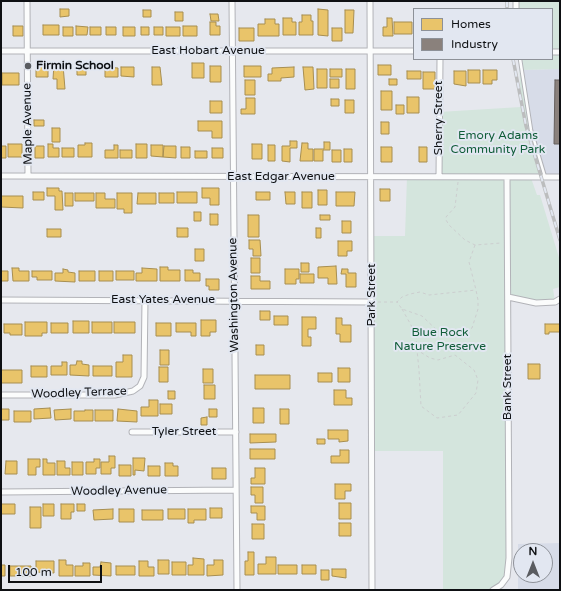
<!DOCTYPE html>
<html>
<head>
<meta charset="utf-8">
<style>
  body { margin:0 }
  #map { position:relative; width:561px; height:591px; overflow:hidden; background:#e6e8ee; font-family:"Varela Round",sans-serif }
  canvas { display:block }
  .frame { position:absolute; inset:0; border:2px solid #0e1013; pointer-events:none }
  .legend { position:absolute; left:413px; top:8px; width:140px; height:52px; box-sizing:border-box; background:#e2e7f1; border:1px solid #8d9198; margin:0; padding:5px 7px; list-style:none; font-size:12px; color:#0e1013 }
  .legend li { display:flex; align-items:center; gap:8px; height:20px }
  .legend b { width:20px; border:1px solid #8d9198 }
  .north { position:absolute; left:513px; top:543px; width:40px; height:40px; box-sizing:border-box; background:#e2e7f1; border:1px solid #8d9198; border-radius:50%; rotate:0deg; font-size:11px; font-weight:700; line-height:16px; text-align:center; color:#0e1013 }
  .north::after { content:''; display:block; margin:auto; width:14px; height:18px; background:#5a5c60; clip-path:polygon(50% 0,100% 100%,50% 72%,0 100%) }
  .scale { position:absolute; left:8px; top:565px; width:94px; height:18px; box-sizing:border-box; border:2px solid #0e1013; border-top:0; padding-left:5px; font-size:12px; line-height:14px; white-space:nowrap; color:#0e1013; -webkit-text-stroke:3px #e2e7f1; paint-order:stroke }
</style>
</head>
<body>
<div id="map">
<canvas width="561" height="591"></canvas>
<div class="frame"></div>
<ul class="legend">
<li><b style="height:11px;background:#e9c46a"></b>Homes</li>
<li><b style="height:11px;background:#8a817c"></b>Industry</li>
</ul>
<div class="north">N</div>
<div class="scale">100 m</div>
</div>
<script>
const g = document.querySelector('canvas').getContext('2d');
g.lineJoin = 'round';
function paint(path, color) {
  g.fillStyle = color;
  g.fill(path, 'evenodd');
}
function toPath(rows) {
  const path = new Path2D();
  for (const r of rows) {
    path.moveTo(r[0], r[1]);
    for (let i = 2; i < r.length; i += 2) path.lineTo(r[i], r[i + 1]);
  }
  return path;
}
function strokePath(path, color, width, dash) {
  g.strokeStyle = color;
  g.lineWidth = width;
  g.lineCap = dash ? 'butt' : 'round';
  g.setLineDash(dash || []);
  g.stroke(path);
}
function drawText(font, color, halo, rows, align = 'center') {
  g.font = font + ' "Varela Round",sans-serif';
  g.lineWidth = 4;
  g.setLineDash([]);
  g.textBaseline = 'middle';
  g.strokeStyle = halo;
  g.fillStyle = color;
  for (const [text, x, y, turn = 0] of rows) {
    g.save();
    g.translate(x, y);
    g.rotate((+turn || 0) * Math.PI / 180);
    g.textAlign = isNaN(turn) ? turn : align;
    if (halo) g.strokeText(text, 0, 0);
    g.fillText(text, 0, 0);
    g.restore();
  }
}
paint(toPath([
  [560,69,560,177,541,177,521,70],
  [560,543,560,590,518,590,518,544],
  [521,551,545,551,545,575,521,575]
]), '#d7dce8');
paint(toPath([
  [517,1,560,1,560,69,521,70,531,130,545,177,531,178,537,195,540,195,560,261,560,287,553,289,555,302,546,303,508,297,507,577,493,590,443,590,443,451,372,451,372,236,405,236,407,177,439,177,439,112,521,107,519,59,552,59,552,9,517,9]
]), '#d4e5dd');
const homes = toPath([
  [60,9,69,9,69,16,60,17,60,9],
  [318,9,328,10,328,36,318,35,318,9],
  [143,10,151,10,151,17,143,17,143,10],
  [345,10,354,10,353,33,345,33,345,10],
  [175,12,183,12,183,21,175,21,175,12],
  [210,14,218,14,219,21,211,21,210,14],
  [302,15,311,15,311,21,313,21,313,35,299,35,299,22,302,22,302,15],
  [283,18,292,18,292,22,296,22,296,35,283,35,283,18],
  [387,18,392,18,393,36,383,36,383,27,387,27,387,18],
  [265,19,275,19,275,24,279,24,279,36,258,36,258,24,265,24,265,19],
  [210,22,216,22,216,26,220,26,220,35,210,35,210,22],
  [394,22,412,22,412,34,394,34,394,22],
  [43,25,59,25,59,35,43,35,43,25],
  [13,26,23,26,23,36,13,36,13,26],
  [76,26,88,27,87,35,76,35,76,26],
  [183,26,197,26,197,36,183,36,183,26],
  [63,27,73,27,73,36,63,36,63,27],
  [90,27,101,27,101,35,90,35,90,27],
  [106,27,116,27,116,35,106,35,106,27],
  [123,27,135,27,135,36,123,36,123,27],
  [141,27,149,27,149,35,141,35,141,27],
  [154,27,163,27,163,35,154,35,154,27],
  [166,27,180,27,180,36,166,36,166,27],
  [239,28,254,28,254,41,239,41,239,28],
  [332,28,342,28,342,41,332,41,332,28],
  [192,63,204,63,204,78,192,78,192,63],
  [54,64,63,65,65,89,57,89,57,79,53,79,54,64],
  [77,64,86,64,86,75,77,75,77,64],
  [378,65,391,65,391,75,378,75,378,65],
  [36,66,48,66,48,77,36,77,36,66],
  [210,66,221,66,221,82,210,82,210,66],
  [244,66,261,66,261,77,244,77,244,66],
  [105,67,118,68,118,77,105,77,105,67],
  [121,67,134,67,134,77,121,76,121,67],
  [152,67,160,67,162,85,152,85,152,67],
  [294,67,294,77,281,78,281,81,268,81,268,74,272,74,272,68,294,67],
  [303,67,313,67,314,89,305,90,303,67],
  [317,69,327,69,327,88,317,88,317,69],
  [330,69,342,69,342,77,330,77,330,69],
  [346,69,355,69,355,89,346,89,346,69],
  [468,70,480,70,480,83,468,83,468,70],
  [483,70,497,70,497,80,492,80,492,84,483,84,483,70],
  [407,71,421,71,421,79,407,79,407,71],
  [454,71,466,71,466,86,454,84,454,71],
  [423,72,435,72,435,89,423,89,423,72],
  [2,73,19,73,19,85,2,85,2,73],
  [330,79,339,79,339,88,330,88,330,79],
  [389,79,397,79,397,85,389,85,389,79],
  [245,80,255,80,255,95,245,95,245,80],
  [381,91,392,91,392,110,381,110,381,91],
  [407,97,419,97,419,113,407,113,407,97],
  [246,98,255,98,255,114,241,114,241,109,246,109,246,98],
  [331,99,339,99,339,106,331,106,331,99],
  [345,100,354,100,354,113,345,113,345,100],
  [210,101,222,101,222,113,210,113,210,101],
  [396,105,404,105,404,114,396,114,396,105],
  [34,120,44,120,44,126,34,126,34,120],
  [198,121,222,121,222,138,212,138,212,131,198,131,198,121],
  [381,122,389,122,389,134,381,134,381,122],
  [52,128,60,128,60,142,52,142,52,128],
  [290,141,297,141,297,148,290,148,290,162,282,161,282,146,290,146,290,141],
  [324,142,330,142,330,150,323,150,323,161,314,161,314,149,324,149,324,142],
  [85,143,92,143,92,157,78,157,78,145,85,145,85,143],
  [302,143,308,143,308,149,313,149,313,161,300,161,302,143],
  [8,144,22,144,22,157,8,157,8,144],
  [48,144,53,144,53,148,59,148,59,157,48,157,48,144],
  [136,144,147,144,147,158,136,158,136,144],
  [252,144,262,144,262,159,252,159,252,144],
  [114,145,118,145,118,158,105,158,105,150,114,150,114,145],
  [151,145,163,145,163,157,151,156,151,145],
  [268,145,275,145,275,161,268,161,268,145],
  [1,146,6,146,6,158,1,158,1,146],
  [35,146,44,146,44,158,35,158,35,146],
  [164,146,176,146,176,158,163,157,164,146],
  [181,147,190,147,190,158,181,158,181,147],
  [381,147,392,147,392,162,381,162,381,147],
  [419,147,427,147,427,162,419,162,419,147],
  [62,148,74,148,74,157,62,157,62,148],
  [212,148,223,148,223,158,212,158,212,148],
  [344,149,352,149,352,162,344,162,344,149],
  [120,150,132,150,132,158,120,158,120,150],
  [332,150,341,150,341,162,332,162,332,150],
  [195,151,207,151,207,158,195,158,195,151],
  [47,188,59,188,59,191,62,191,63,210,55,210,55,196,47,196,47,188],
  [202,188,219,188,219,205,210,205,210,198,202,198,202,188],
  [380,189,390,189,390,201,380,201,380,189],
  [318,190,327,190,327,205,318,205,318,190],
  [33,192,44,192,44,200,33,200,33,192],
  [177,192,197,192,197,203,177,203,177,192],
  [256,192,270,192,270,200,256,200,256,192],
  [285,192,295,192,295,204,286,204,285,192],
  [302,192,312,192,312,208,302,208,302,192],
  [336,192,355,192,354,206,336,206,336,192],
  [65,193,73,193,73,206,65,206,65,193],
  [75,193,94,193,94,201,75,201,75,193],
  [96,193,105,193,105,199,115,199,115,208,96,208,96,193],
  [117,193,132,193,132,213,124,213,124,209,117,209,117,193],
  [138,193,156,193,156,204,137,204,138,193],
  [159,193,174,193,174,203,159,203,159,193],
  [1,196,23,196,23,208,1,207,1,196],
  [194,212,201,212,201,221,194,221,194,212],
  [210,214,218,214,218,225,210,225,210,214],
  [248,215,259,215,259,237,248,237,248,215],
  [320,215,330,215,330,220,320,220,320,215],
  [342,221,351,221,351,233,342,233,342,221],
  [177,228,188,228,188,237,177,237,177,228],
  [316,228,321,228,321,238,316,238,316,228],
  [47,229,61,229,61,237,47,237,47,229],
  [249,240,260,240,261,256,253,256,253,249,249,249,249,240],
  [338,241,352,241,352,251,347,251,347,256,338,256,338,241],
  [195,249,204,249,204,261,195,261,195,249],
  [251,258,260,258,260,273,251,273,251,258],
  [301,263,309,263,309,272,301,272,301,263],
  [336,266,337,284,328,284,328,278,318,278,318,267,336,266],
  [160,267,168,267,168,270,180,270,180,281,160,281,160,267],
  [12,268,19,268,19,271,29,271,29,281,13,281,12,268],
  [142,268,157,269,157,281,136,281,136,273,142,273,142,268],
  [63,269,68,270,68,272,75,273,75,282,55,281,55,273,63,273,63,269],
  [285,269,299,269,299,279,296,279,296,284,285,284,285,269],
  [342,269,348,269,348,273,356,273,356,287,346,287,346,274,341,274,342,269],
  [185,270,193,270,193,273,200,273,200,281,185,281,185,270],
  [1,271,8,271,8,281,1,281,1,271],
  [32,271,52,271,52,280,37,280,37,277,32,277,32,271],
  [79,271,95,271,95,281,79,281,79,271],
  [99,271,113,271,113,281,99,281,99,271],
  [116,271,134,271,134,280,116,280,116,271],
  [300,274,314,274,314,283,300,283,300,274],
  [251,276,260,276,260,281,270,281,270,289,251,289,251,276],
  [206,279,219,279,219,290,209,290,209,286,206,286,206,279],
  [260,311,270,311,270,320,260,320,260,311],
  [274,316,288,316,288,325,274,325,274,316],
  [302,317,316,317,316,329,308,329,308,337,311,337,311,346,302,346,302,317],
  [336,318,342,318,342,325,351,325,351,342,340,342,340,334,336,334,336,318],
  [201,320,216,320,216,332,210,332,210,336,201,336,201,320],
  [73,321,89,321,89,333,73,333,73,321],
  [25,322,47,322,47,333,42,333,42,336,25,336,25,322],
  [92,322,112,322,112,333,92,333,92,322],
  [114,322,135,322,135,333,114,333,114,322],
  [51,323,68,323,68,333,51,333,51,323],
  [156,323,171,323,171,336,156,336,156,323],
  [176,323,196,323,196,336,191,336,191,332,176,332,176,323],
  [4,324,22,324,22,335,10,335,10,333,4,333,4,324],
  [545,324,560,324,560,332,549,332,549,334,545,334,545,324],
  [256,345,264,345,264,355,256,355,256,345],
  [160,350,169,350,169,365,160,365,160,350],
  [123,355,132,355,132,377,116,377,116,362,123,362,123,355],
  [77,361,82,361,82,364,89,365,89,376,70,375,70,365,76,365,77,361],
  [62,362,67,362,67,375,51,375,51,366,62,366,62,362],
  [528,364,540,364,540,379,528,379,528,364],
  [31,366,47,366,47,377,31,377,31,366],
  [93,366,112,366,112,376,93,376,93,366],
  [159,367,168,367,168,382,159,382,159,367],
  [338,368,350,368,350,382,338,382,338,368],
  [203,369,213,369,213,383,203,383,203,369],
  [1,370,22,370,22,383,1,383,1,370],
  [318,373,332,373,332,382,318,382,318,373],
  [255,375,290,375,290,389,255,389,255,375],
  [204,385,215,385,215,399,204,399,204,385],
  [334,390,346,390,346,398,352,398,352,405,334,405,334,390],
  [168,391,175,391,175,399,168,399,168,391],
  [149,400,158,400,158,416,141,416,141,407,149,407,149,400],
  [160,404,172,404,172,414,160,414,160,404],
  [50,408,51,418,34,419,34,409,50,408],
  [253,408,264,408,264,423,253,423,253,408],
  [1,409,9,409,9,420,1,420,1,409],
  [71,409,71,419,55,420,54,410,71,409],
  [118,409,137,411,137,422,117,421,118,409],
  [209,409,217,409,217,417,209,417,209,409],
  [280,409,289,409,289,424,280,424,280,409],
  [85,410,93,410,93,421,74,421,74,411,85,411,85,410],
  [95,410,113,410,113,421,95,421,95,410],
  [14,411,31,411,31,422,14,422,14,411],
  [207,417,207,425,201,425,201,418,207,417],
  [328,430,348,430,348,441,339,442,339,439,328,439,328,430],
  [250,434,276,434,276,442,250,443,250,434],
  [317,439,325,439,325,444,317,444,317,439],
  [250,449,275,449,275,459,250,459,250,449],
  [340,450,349,450,349,463,331,463,331,456,340,456,340,450],
  [109,456,115,456,115,468,111,468,111,474,101,474,101,462,109,462,109,456],
  [133,458,145,458,144,471,135,470,135,475,133,475,133,458],
  [28,459,40,459,40,467,36,467,36,475,28,475,28,459],
  [43,459,47,459,47,463,55,463,55,475,43,475,43,459],
  [94,459,100,459,100,468,96,468,96,474,86,474,86,462,94,462,94,459],
  [6,461,17,461,17,474,5,474,6,461],
  [57,461,65,461,65,468,70,468,70,475,57,475,57,461],
  [72,462,83,462,83,475,72,475,72,462],
  [165,463,173,463,173,466,178,466,178,476,165,476,165,463],
  [119,465,131,465,131,476,119,476,119,465],
  [148,466,160,466,160,476,148,476,148,466],
  [212,468,226,468,226,479,212,479,212,468],
  [255,468,265,468,265,484,251,484,251,478,255,478,255,468],
  [335,484,351,484,351,491,345,491,345,499,335,499,335,484],
  [251,487,263,487,263,503,255,503,255,495,251,495,251,487],
  [339,503,351,503,351,519,339,519,339,503],
  [1,504,15,504,15,514,1,514,1,504],
  [43,504,54,504,54,516,43,516,43,504],
  [61,504,74,504,74,512,71,512,71,519,61,519,61,504],
  [77,504,85,504,85,511,77,511,77,504],
  [251,506,265,506,265,520,257,520,257,513,251,513,251,506],
  [30,507,41,507,41,528,30,528,30,507],
  [210,508,222,508,222,518,210,518,210,508],
  [113,509,113,519,94,520,93,510,113,509],
  [119,509,134,509,134,522,119,522,119,509],
  [168,509,185,509,185,519,168,519,168,509],
  [188,509,206,509,206,520,194,520,194,523,188,523,188,509],
  [142,510,163,510,163,520,142,520,142,510],
  [339,523,351,523,351,536,339,536,339,523],
  [252,524,264,524,264,539,252,539,252,524],
  [248,552,254,552,254,575,245,575,245,561,248,561,248,552],
  [266,557,276,557,276,574,258,574,258,564,266,564,266,557],
  [193,558,204,559,204,575,188,575,188,565,193,565,193,558],
  [59,560,66,560,66,565,73,565,73,576,59,576,59,560],
  [158,560,169,560,169,574,158,574,158,560],
  [214,560,223,560,223,575,207,576,207,565,214,565,214,560],
  [36,561,54,561,54,573,36,572,36,561],
  [139,561,148,561,148,567,154,567,154,576,139,576,139,561],
  [101,562,111,563,111,576,93,575,93,567,100,567,101,562],
  [172,562,186,562,186,575,172,575,172,562],
  [83,563,90,563,90,576,75,576,75,566,83,566,83,563],
  [1,565,5,565,5,576,1,576,1,565],
  [278,565,297,565,297,574,278,574,278,565],
  [302,565,316,565,316,574,302,574,302,565],
  [10,566,31,566,31,576,10,576,10,566],
  [116,566,135,566,135,575,116,575,116,566],
  [332,569,346,569,346,578,332,576,332,569],
  [321,570,329,570,329,580,321,580,321,570]
]);
paint(homes, '#e9c46a');
strokePath(homes, '#a78e50', 1);
const industry = toPath([
  [555,80,560,80,560,144,554,144,555,80]
]);
paint(industry, '#8a817c');
strokePath(industry, '#655f5c', 1);
const lane = toPath([
  [520,59,531,130,545,177]
]);
const street = toPath([
  [27,1,28,176],
  [232,1,237,590],
  [370,1,372,590],
  [516,1,516,9],
  [1,51,414,51],
  [552,52,560,52],
  [1,176,560,177],
  [439,177,440,59],
  [508,297,536,303,555,302,560,299],
  [1,300,372,302],
  [1,395,115,395,133,391,140,386,144,377,145,300],
  [132,432,236,432],
  [1,492,236,490],
  [493,590,501,585,507,577,509,558,507,177]
]);
strokePath(lane, '#b2b3b8', 4.5);
strokePath(street, '#b2b3b8', 7);
strokePath(toPath([
  [458,182,455,207,446,217,446,220,449,225,465,240,475,245,501,243],
  [475,245,469,262,476,290,478,300,478,309,472,328,459,335,442,335,422,316,402,309,397,302,402,297,410,294,420,292,429,295,476,290],
  [378,302,397,302],
  [402,309,416,334,417,350,419,370,421,406,437,418,458,415,476,393,478,380,474,370,455,355,438,360,430,358,417,350]
]), '#cccecf', 1, [3, 3]);
strokePath(lane, '#fbfcfc', 2.5);
strokePath(street, '#fbfcfc', 5);
const rail = toPath([
  [507,1,507,9],
  [513,59,526,126,560,240]
]);
strokePath(rail, '#bcbdbe', 3.5);
strokePath(rail, '#e2e7f1', 2, [6]);
for (const [x, y, r, color] of [
  [28,66,4,"#5a5c60"]
]) {
  const dot = new Path2D();
  dot.arc(x, y, r, 0, 2 * Math.PI);
  g.fillStyle = color;
  g.fill(dot);
  strokePath(dot, '#e2e7f1', 1.5);
}
drawText('12px', '#0e1013', '#e2e7f1', [
  ["East Hobart Avenue",208,51],
  ["Sherry Street",439,118,-90],
  ["Maple Avenue",28,124,-91],
  ["East Edgar Avenue",281,177],
  ["Washington Avenue",234,295,-91],
  ["Park Street",372,295,-90],
  ["East Yates Avenue",163,300],
  ["Bank Street",508,387,-90],
  ["Woodley Terrace",79,393,-2],
  ["Tyler Street",184,432],
  ["Woodley Avenue",119,491,-1]
]);
drawText('bold 12px', '#0e1013', '#e2e7f1', [
  ["Firmin School",36,66]
], 'left');
drawText('12px', '#105d39', '#e2e7f1', [
  ["Emory Adams",498,136],
  ["Community Park",498,150],
  ["Blue Rock",440,333],
  ["Nature Preserve",440,347]
]);
</script>
</body>
</html>
